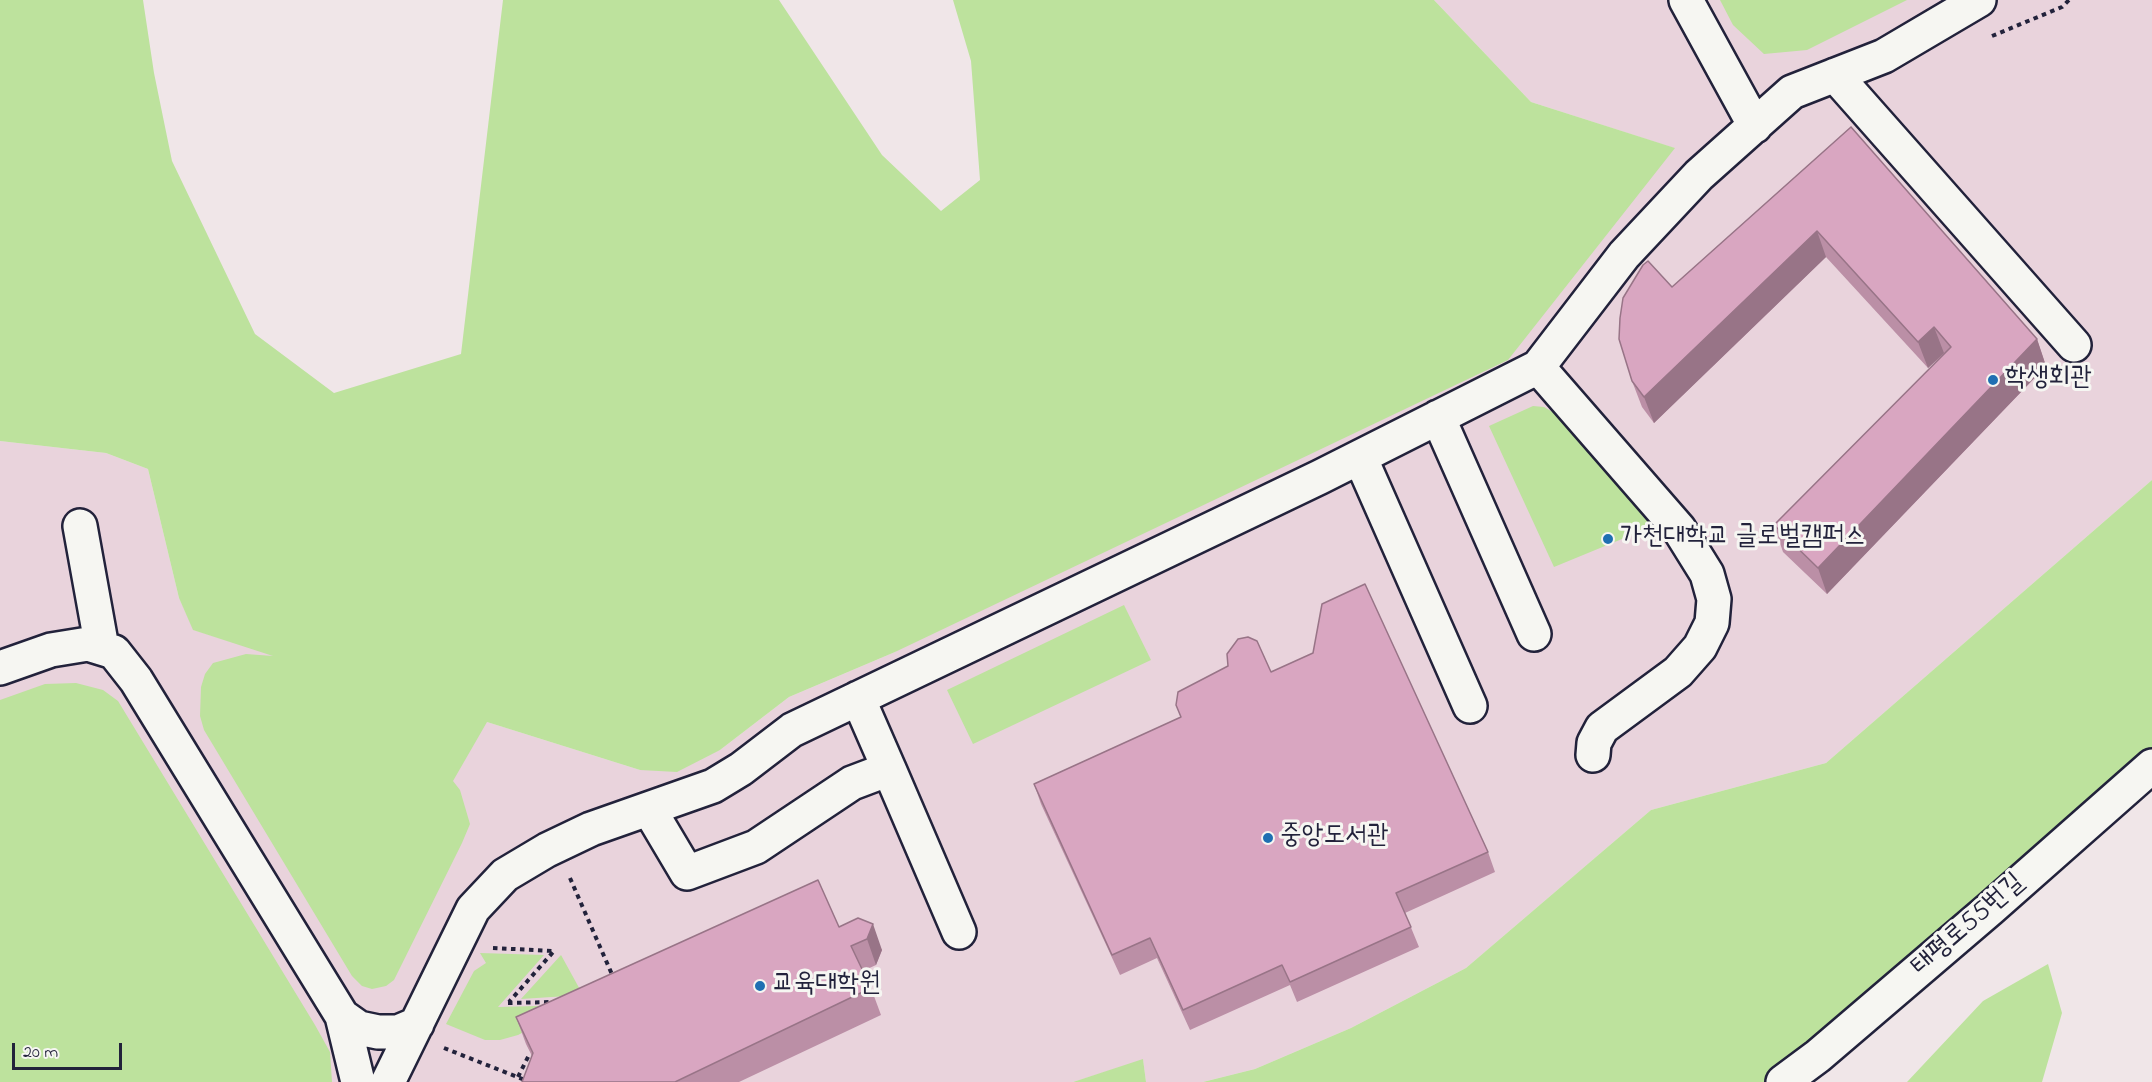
<!DOCTYPE html>
<html>
<head>
<meta charset="utf-8">
<style>
  body { margin:0 }
  #map { position:relative; width:2152px; height:1082px; overflow:hidden; background:#f0e6e8; font-family:"Indie Flower",sans-serif }
  canvas { display:block }
  .scale { position:absolute; left:12px; top:1043px; width:110px; height:27px; box-sizing:border-box; border:3px solid #22223b; border-top:0; padding-left:8px; font-size:18px; line-height:21px; white-space:nowrap; color:#22223b; -webkit-text-stroke:4px #f6f6f2; paint-order:stroke }
</style>
</head>
<body>
<div id="map">
<canvas width="2152" height="1082"></canvas>
<div class="scale">20 m</div>
</div>
<script>
const g = document.querySelector('canvas').getContext('2d');
g.lineJoin = 'round';
function paint(path, color) {
  g.fillStyle = color;
  g.fill(path, 'evenodd');
}
function toPath(rows) {
  const path = new Path2D();
  for (const r of rows) {
    path.moveTo(r[0], r[1]);
    for (let i = 2; i < r.length; i += 2) path.lineTo(r[i], r[i + 1]);
  }
  return path;
}
function strokePath(path, color, width, dash) {
  g.strokeStyle = color;
  g.lineWidth = width;
  g.lineCap = dash ? 'butt' : 'round';
  g.setLineDash(dash || []);
  g.stroke(path);
}
function drawText(font, color, halo, rows, align = 'center') {
  g.font = font + ' "Indie Flower","Poor Story",sans-serif';
  g.lineWidth = 6;
  g.setLineDash([]);
  g.textBaseline = 'middle';
  g.strokeStyle = halo;
  g.fillStyle = color;
  for (const [text, x, y, turn = 0] of rows) {
    g.save();
    g.translate(x, y);
    g.rotate((+turn || 0) * Math.PI / 180);
    g.textAlign = isNaN(turn) ? turn : align;
    if (halo) g.strokeText(text, 0, 0);
    g.fillText(text, 0, 0);
    g.restore();
  }
}
paint(toPath([
  [1434,0,2152,0,2152,480,1826,763,1651,810,1466,968,1351,1028,1255,1069,1203,1082,1146,1082,1143,1060,1073,1082,0,1082,0,441,106,453,148,469,179,598,194,630,640,770,720,750,789,697,895,652,1674,148,1531,102]
]), '#e9d3dc');
paint(toPath([
  [0,0,143,0,154,73,172,161,255,334,334,393,461,354,503,0,779,0,882,155,941,211,980,180,971,61,953,0,1434,0,1531,102,1675,148,1508,360,895,652,789,697,720,750,677,772,640,770,487,722,453,781,460,790,470,824,462,843,394,980,386,986,372,989,362,986,352,976,204,730,200,716,201,687,205,674,213,663,246,654,273,656,193,630,179,598,148,469,106,453,0,441],
  [1720,0,1907,0,1807,50,1764,54,1733,25],
  [1533,406,1544,407,1556,414,1648,521,1639,532,1554,567,1489,426],
  [2152,480,2152,761,1770,1082,1203,1082,1255,1069,1351,1028,1466,968,1651,810,1826,763],
  [1124,605,1151,660,973,744,947,690],
  [76,683,103,690,118,701,315,1025,330,1052,332,1082,0,1082,0,700,45,684],
  [480,953,544,955,498,1007,576,1005,518,1035,500,1040,485,1040,446,1024,474,971,486,963],
  [561,955,583,995,521,999],
  [2048,964,2062,1013,2042,1082,1907,1082,1983,1001],
  [1143,1059,1146,1082,1073,1082]
]), '#bde29d');
const minor = toPath([
  [1686,0,1755,126],
  [1835,75,2074,345],
  [1538,367,1679,529,1707,574,1714,599,1712,623,1700,647,1678,672,1602,728,1594,743,1593,755],
  [1438,417,1534,634],
  [1360,457,1470,706],
  [80,526,102,648],
  [0,668,51,650,88,644,114,652,136,680,342,1016,359,1028,378,1032,398,1032,417,1024],
  [889,769,959,932],
  [649,809,687,873,756,847,852,783,889,769,858,698],
  [342,1016,358,1082],
  [388,1082,473,909,505,875,547,850,591,829,713,786,741,769,792,730,1320,477,1538,367,1624,255,1699,175,1792,92,1884,56,1979,0],
  [1783,1082,1818,1056,1990,909,2152,766]
]);
strokePath(minor, '#22223b', 38);
strokePath(toPath([
  [1992,36,2062,7,2069,0],
  [570,878,614,979],
  [493,948,554,951,509,1002],
  [508,1003,554,1002],
  [444,1048,530,1082],
  [518,1077,530,1053]
]), '#22223b', 4, [4.5, 4.5]);
strokePath(minor, '#f6f6f2', 33);
paint(toPath([
  [1851,127,2037,339,2046,366,1827,594,1783,552,1774,525,1944,354,1928,368,1826,257,1654,423,1642,407,1632,381,1672,287],
  [1271,672,1488,852,1495,872,1405,913,1419,947,1297,1002,1290,985,1190,1030,1157,958,1120,975,1041,804,1034,784,1181,717,1176,705],
  [858,918,882,950,876,965,863,971,871,988,881,1015,739,1082,522,1082,532,1056,526,1044,516,1017,839,927]
]), '#bb8fa6');
paint(toPath([
  [1817,231,1826,257,1654,423,1644,397],
  [1934,327,1944,353,1928,368,1918,342],
  [2037,339,2046,366,1827,594,1818,568],
  [873,924,882,950,876,965,867,939]
]), '#987487');
const building = toPath([
  [1851,127,2037,339,1818,568,1774,525,1951,347,1934,327,1918,342,1817,231,1644,397,1632,381,1619,339,1620,318,1623,298,1643,265,1648,261,1672,287,1851,127],
  [1365,584,1488,852,1396,893,1411,927,1290,982,1282,965,1183,1010,1150,938,1112,955,1034,784,1181,717,1176,705,1178,692,1228,666,1227,654,1238,639,1248,637,1257,641,1271,672,1313,653,1322,604,1365,584],
  [818,880,839,927,858,918,873,924,867,939,851,946,871,988,675,1082,522,1082,533,1053,516,1017,818,880]
]);
paint(building, '#d9a6c1');
strokePath(building, '#987487', 1.5);
for (const [x, y, r, color] of [
  [1993,380,6,"#1f6fb2"],
  [1608,539,6,"#1f6fb2"],
  [1268,838,6,"#1f6fb2"],
  [760,986,6,"#1f6fb2"]
]) {
  const dot = new Path2D();
  dot.arc(x, y, r, 0, 2 * Math.PI);
  g.fillStyle = color;
  g.fill(dot);
  strokePath(dot, '#f6f6f2', 2);
}
drawText('27px', '#22223b', '#f6f6f2', [
  ["학생회관",2005,380],
  ["가천대학교 글로벌캠퍼스",1620,539],
  ["중앙도서관",1280,838],
  ["교육대학원",772,986]
], 'left');
drawText('27px', '#22223b', '#f6f6f2', [
  ["태평로55번길",1969,926,-41]
]);
</script>
</body>
</html>
